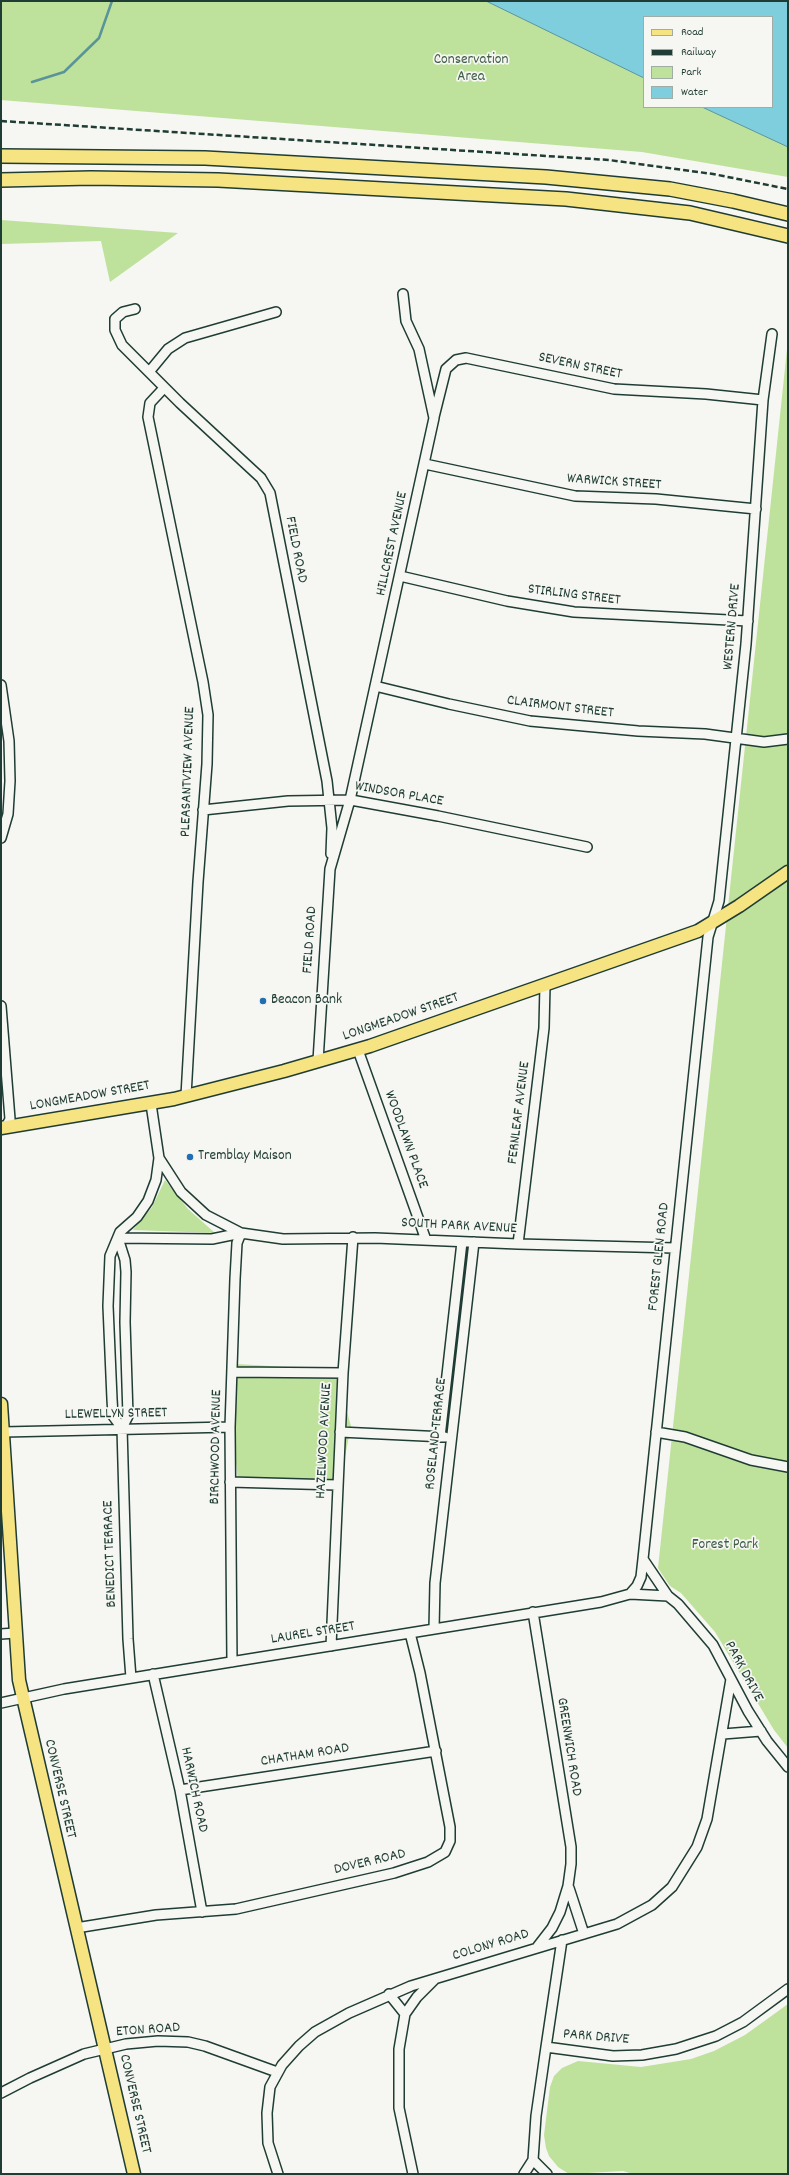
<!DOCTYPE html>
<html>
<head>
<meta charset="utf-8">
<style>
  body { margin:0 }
  #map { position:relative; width:789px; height:2175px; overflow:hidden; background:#f6f6f2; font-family:Dekko,sans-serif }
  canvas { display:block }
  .frame { position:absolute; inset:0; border:2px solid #1f3d34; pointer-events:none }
  .legend { position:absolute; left:643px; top:16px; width:130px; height:92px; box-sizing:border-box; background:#f6f6f2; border:1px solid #a0aca6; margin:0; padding:5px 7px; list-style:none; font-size:12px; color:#1f3d34 }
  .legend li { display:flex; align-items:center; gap:8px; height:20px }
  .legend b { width:20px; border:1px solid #a0aca6 }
</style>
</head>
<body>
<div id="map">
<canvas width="789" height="2175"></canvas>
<div class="frame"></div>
<ul class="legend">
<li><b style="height:5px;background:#f6e381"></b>Road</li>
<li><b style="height:5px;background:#1f3d34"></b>Railway</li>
<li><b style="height:11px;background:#bee19b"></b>Park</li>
<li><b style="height:11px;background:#7fcedd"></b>Water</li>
</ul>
</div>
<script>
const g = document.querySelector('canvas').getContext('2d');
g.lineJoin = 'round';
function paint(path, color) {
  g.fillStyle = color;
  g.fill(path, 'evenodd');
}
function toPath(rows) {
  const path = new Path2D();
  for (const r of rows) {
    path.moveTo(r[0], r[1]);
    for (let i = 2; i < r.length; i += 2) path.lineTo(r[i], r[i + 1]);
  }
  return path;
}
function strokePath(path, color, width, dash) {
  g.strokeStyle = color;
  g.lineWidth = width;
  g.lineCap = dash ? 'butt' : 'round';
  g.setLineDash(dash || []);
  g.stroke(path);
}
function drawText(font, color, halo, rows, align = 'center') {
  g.font = font + ' Dekko,sans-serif';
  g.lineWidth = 3.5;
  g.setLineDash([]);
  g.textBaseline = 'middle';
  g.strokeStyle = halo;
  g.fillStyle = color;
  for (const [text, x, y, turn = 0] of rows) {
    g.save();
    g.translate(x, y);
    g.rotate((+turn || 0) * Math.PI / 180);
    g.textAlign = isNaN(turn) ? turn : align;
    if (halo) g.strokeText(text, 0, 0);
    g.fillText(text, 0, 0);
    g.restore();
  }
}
paint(toPath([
  [1,1,486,1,644,78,644,107,702,107,788,147,788,177,642,152,1,100],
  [1,220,178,233,110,282,101,241,1,244],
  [788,340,788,1748,774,1730,715,1632,681,1593,670,1586,658,1568],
  [165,1180,188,1209,215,1233,133,1230,152,1207],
  [237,1364,335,1370,351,1426,340,1482,238,1481,230,1409],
  [788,2004,788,2174,633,2174,623,2171,569,2174,558,2167,549,2156,546,2148,544,2135,550,2087,554,2076,562,2068,578,2061,641,2067,691,2059,714,2051,745,2035]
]), '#bee19b');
const water = toPath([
  [486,1,788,1,788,147,702,107,772,107,772,17,644,17,644,78,486,1]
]);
paint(water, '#7fcedd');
strokePath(water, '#599499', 1);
strokePath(toPath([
  [32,82,64,72,99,38,112,1]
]), '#599499', 2.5);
const minor = toPath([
  [135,309,123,312,115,319,115,330,122,345,180,403,261,478,270,493,327,781,332,828,331,854],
  [149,372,168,349,185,338,276,312],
  [164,388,150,403,148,417,203,682,208,715,207,764,198,882,186,1096],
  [434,417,446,369,456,360,466,358,614,389,706,394,763,400],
  [425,464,575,496,656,499,756,509],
  [400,576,507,601,574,612,748,621],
  [1,685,9,741,10,781,8,814,1,838],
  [375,686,449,704,530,721,638,731,705,734,764,742,788,739],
  [203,810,288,801,351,800,438,816,587,847],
  [1,1006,10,1119,6,1127],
  [358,1050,426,1240],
  [318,1061,330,869,350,800,434,418,419,349,406,321,403,294],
  [151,1104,159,1158,181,1192,206,1215,241,1233,283,1239,375,1238,518,1244,675,1248],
  [118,1238,125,1260,126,1272,125,1322,128,1416,122,1428,128,1639,131,1678],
  [118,1238,212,1239,241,1233],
  [518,1244,544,1028,545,985],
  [232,1372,343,1373],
  [122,1428,113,1416,112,1399,108,1306,110,1256,120,1232,137,1217,148,1201,156,1180,159,1158],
  [3,1432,230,1427],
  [340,1432,445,1437],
  [656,1432,685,1437,751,1460,788,1467],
  [440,1437,462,1242],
  [230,1482,337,1485],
  [643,1559,668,1596,678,1604,713,1645,748,1711,767,1741,788,1767],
  [630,1594,637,1586,641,1577,643,1559,708,937,719,901,746,644,763,400,772,334],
  [533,1612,571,1847,571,1864,568,1886,560,1912,552,1928,538,1946],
  [434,1629,435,1583,474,1242],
  [1,1634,15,1633],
  [331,1646,343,1373,353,1237],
  [232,1662,230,1427,235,1279,237,1243,241,1233],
  [153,1674,180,1790,202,1912],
  [1,1703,64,1689,601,1602,630,1594,668,1596],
  [723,1734,761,1731],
  [180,1790,436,1751],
  [569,1888,584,1934],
  [76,1928,156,1915,236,1909,394,1873,428,1862,445,1852,450,1841,450,1827,420,1673,410,1633],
  [389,1994,405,2014],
  [546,2047,562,1940],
  [1,2093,30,2078,84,2054,126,2044,158,2041,188,2042,205,2046,277,2072],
  [278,2174,268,2143,267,2113,270,2087,282,2065,299,2046,315,2032,349,2013,411,1986,617,1924,652,1905,672,1887,697,1847,707,1819,731,1679],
  [413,2174,399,2108,399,2049,405,2014,417,1997,435,1979],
  [524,2174,533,2160],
  [547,2174,533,2160,536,2116,546,2047,613,2056,642,2055,676,2049,716,2036,743,2022,788,1989]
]);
const major = toPath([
  [1,1128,174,1099,284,1071,370,1046,698,931,739,906,788,872],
  [1,1404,19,1680,134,2174]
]);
const highway = toPath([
  [1,156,205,158,546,177,670,189,733,201,788,214],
  [1,180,91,178,218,180,566,199,690,213,788,236]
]);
strokePath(minor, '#1f3d34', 12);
strokePath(major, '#1f3d34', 15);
strokePath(highway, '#1f3d34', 16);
strokePath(minor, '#f6f6f2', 9);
strokePath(major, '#f6e381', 12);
strokePath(highway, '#f6e381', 13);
strokePath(toPath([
  [1,121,609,160,713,174,788,189]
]), '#1f3d34', 2.5, [6, 3]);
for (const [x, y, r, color] of [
  [263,1001,4,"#1f6fb2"],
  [190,1157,4,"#1f6fb2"]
]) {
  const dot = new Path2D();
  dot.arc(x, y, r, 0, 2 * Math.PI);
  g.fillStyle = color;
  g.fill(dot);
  strokePath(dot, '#f6f6f2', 1.5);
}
drawText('15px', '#3f5e49', '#f6f6f2', [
  ["Conservation",471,61],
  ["Area",471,78],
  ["Forest Park",725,1546]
]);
drawText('15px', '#1f3d34', '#f6f6f2', [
  ["SEVERN STREET",580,367,12],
  ["WARWICK STREET",614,483,4],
  ["HILLCREST AVENUE",393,544,-78],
  ["FIELD ROAD",295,550,79],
  ["STIRLING STREET",574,596,7],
  ["WESTERN DRIVE",733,627,-85],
  ["CLAIRMONT STREET",560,708,7],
  ["PLEASANTVIEW AVENUE",189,772,-88],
  ["WINDSOR PLACE",399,795,10],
  ["FIELD ROAD",311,940,-86],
  ["LONGMEADOW STREET",401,1018,-19],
  ["LONGMEADOW STREET",90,1097,-10],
  ["FERNLEAF AVENUE",520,1113,-83],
  ["WOODLAWN PLACE",405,1140,70],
  ["SOUTH PARK AVENUE",459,1227,3],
  ["FOREST GLEN ROAD",660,1257,-84],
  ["LLEWELLYN STREET",116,1415,-1],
  ["ROSELAND TERRACE",437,1434,-84],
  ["HAZELWOOD AVENUE",325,1441,-87],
  ["BIRCHWOOD AVENUE",217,1447,-89],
  ["BENEDICT TERRACE",111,1554,-92],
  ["LAUREL STREET",313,1634,-9],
  ["PARK DRIVE",743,1672,62],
  ["GREENWICH ROAD",568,1747,81],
  ["CHATHAM ROAD",305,1756,-9],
  ["CONVERSE STREET",59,1789,77],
  ["HARWICH ROAD",193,1790,78],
  ["DOVER ROAD",370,1863,-13],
  ["COLONY ROAD",491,1946,-17],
  ["ETON ROAD",148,2031,-4],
  ["PARK DRIVE",596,2038,5],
  ["CONVERSE STREET",134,2104,77]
]);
drawText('15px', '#1f3d34', '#f6f6f2', [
  ["Beacon Bank",271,1001],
  ["Tremblay Maison",198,1157]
], 'left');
</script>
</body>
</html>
